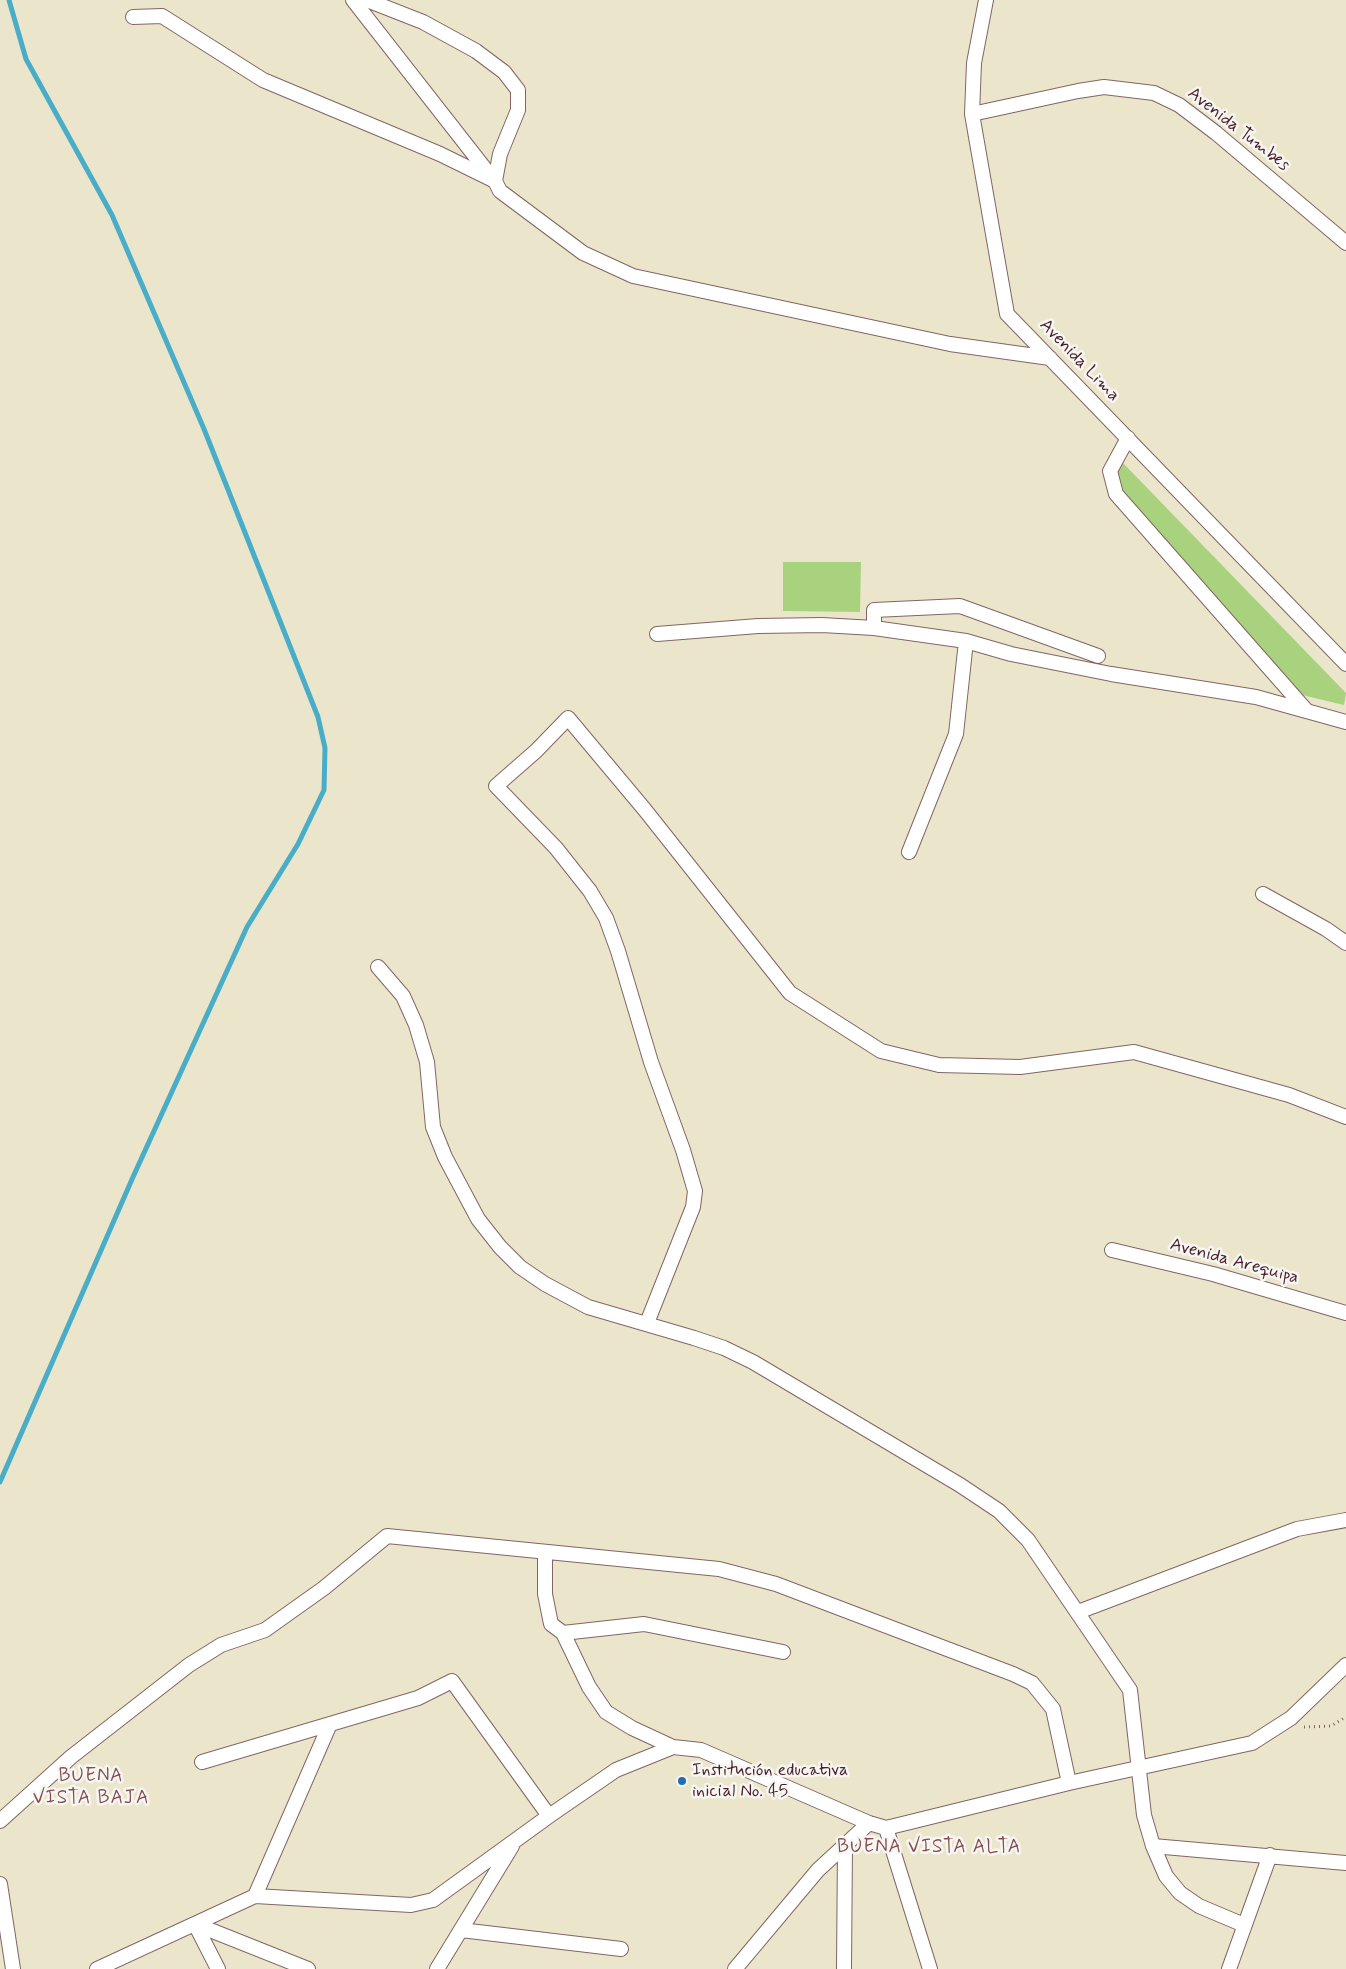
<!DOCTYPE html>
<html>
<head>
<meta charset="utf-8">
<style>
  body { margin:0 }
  canvas { display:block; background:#ebe6cb }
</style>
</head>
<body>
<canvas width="1346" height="1969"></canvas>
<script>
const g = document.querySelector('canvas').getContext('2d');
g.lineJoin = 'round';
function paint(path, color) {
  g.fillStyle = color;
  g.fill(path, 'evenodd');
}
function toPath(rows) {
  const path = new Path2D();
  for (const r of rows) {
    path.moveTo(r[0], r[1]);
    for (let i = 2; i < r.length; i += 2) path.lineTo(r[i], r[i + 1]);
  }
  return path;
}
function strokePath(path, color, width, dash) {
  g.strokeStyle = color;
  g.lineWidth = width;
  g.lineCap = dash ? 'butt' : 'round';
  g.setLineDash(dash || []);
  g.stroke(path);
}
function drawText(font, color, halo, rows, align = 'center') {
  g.font = font + ' Mynerve,sans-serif';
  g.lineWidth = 5;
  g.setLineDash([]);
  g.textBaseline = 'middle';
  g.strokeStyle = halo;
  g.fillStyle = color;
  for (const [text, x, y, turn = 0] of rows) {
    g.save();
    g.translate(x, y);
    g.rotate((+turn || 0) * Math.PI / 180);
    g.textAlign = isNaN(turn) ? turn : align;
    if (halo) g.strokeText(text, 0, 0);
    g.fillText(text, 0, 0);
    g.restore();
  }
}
paint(toPath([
  [1122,462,1346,693,1344,705,1302,695,1121,495,1116,469],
  [783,562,861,562,860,612,783,611]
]), '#a8d27e');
strokePath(toPath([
  [0,1482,133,1177,247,927,298,844,324,790,325,748,318,717,204,429,112,215,26,59,9,0]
]), '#49adc8', 5);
const minor = toPath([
  [353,0,493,179],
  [367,0,423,22,476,51,504,72,518,90,518,110,500,154,495,181,500,191,583,253,633,276,950,344,1050,358],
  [986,0,974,63,972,114,1007,314,1346,664],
  [133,17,162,16,263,80,440,154,495,181],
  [972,114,1078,91,1104,87,1154,93,1179,105,1216,133,1346,243],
  [1128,438,1110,471,1116,494,1306,710],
  [874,628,874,610,960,606,1098,656],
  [657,634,758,626,822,625,874,628,966,641,1011,654,1111,674,1256,697,1346,722],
  [909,852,956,734,966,641],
  [1263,894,1326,929,1346,943],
  [378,967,403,996,416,1025,427,1062,433,1127,445,1157,478,1219,500,1247,520,1267,545,1284,588,1307,694,1338,724,1348,753,1362,960,1485,999,1511,1028,1540,1130,1690,1144,1815,1153,1846,1166,1876,1180,1893,1199,1906,1244,1925],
  [1112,1250,1213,1274,1346,1313],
  [647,1323,693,1207,695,1191,683,1150,651,1062,618,951,606,918,590,891,556,848,496,786,536,751,568,718,645,810,790,993,881,1051,939,1065,1020,1067,1134,1052,1289,1095,1346,1117],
  [545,1552,545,1594,551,1624,563,1633,589,1687,606,1712,632,1728,673,1747],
  [1078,1612,1297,1529,1346,1520],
  [563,1633,644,1624,783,1652],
  [202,1762,418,1698,452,1681,549,1816],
  [0,1821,71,1757,189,1665,221,1645,265,1630,324,1588,387,1536,719,1569,776,1584,1013,1674,1032,1683,1053,1709,1069,1783],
  [886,1828,930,1969],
  [1153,1846,1346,1863],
  [0,1884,13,1969],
  [255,1896,330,1724],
  [195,1924,308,1969],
  [195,1924,218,1969],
  [461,1930,621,1949],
  [97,1969,255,1896,411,1905,433,1900,549,1816,616,1770,673,1747,701,1750,869,1823,886,1828,1069,1783,1252,1743,1291,1718,1346,1665],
  [437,1969,512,1846],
  [735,1969,818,1870,869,1823],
  [844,1969,845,1845],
  [1229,1969,1270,1855]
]);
strokePath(minor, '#826563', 16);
strokePath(toPath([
  [1304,1727,1331,1726,1346,1717]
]), '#826563', 3, [1, 4]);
strokePath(minor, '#fff', 14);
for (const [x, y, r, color] of [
  [682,1781,5,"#1f6fb2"]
]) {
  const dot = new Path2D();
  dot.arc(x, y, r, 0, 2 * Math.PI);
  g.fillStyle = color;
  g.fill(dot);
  strokePath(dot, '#f6f6f2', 2);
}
drawText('18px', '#4a1f2b', '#f6f6f2', [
  ["Avenida Tumbes",1238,130,38],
  ["Avenida Lima",1079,361,46],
  ["Avenida Arequipa",1234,1262,15]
]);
drawText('18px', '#4a1f2b', '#f6f6f2', [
  ["Institución educativa",692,1771],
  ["inicial No. 45",692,1792]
], 'left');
g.letterSpacing = '1px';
drawText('19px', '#874c52', '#f6f6f2', [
  ["BUENA",91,1777],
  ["VISTA BAJA",91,1799],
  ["BUENA VISTA ALTA",929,1848]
]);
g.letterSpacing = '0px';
</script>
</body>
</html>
